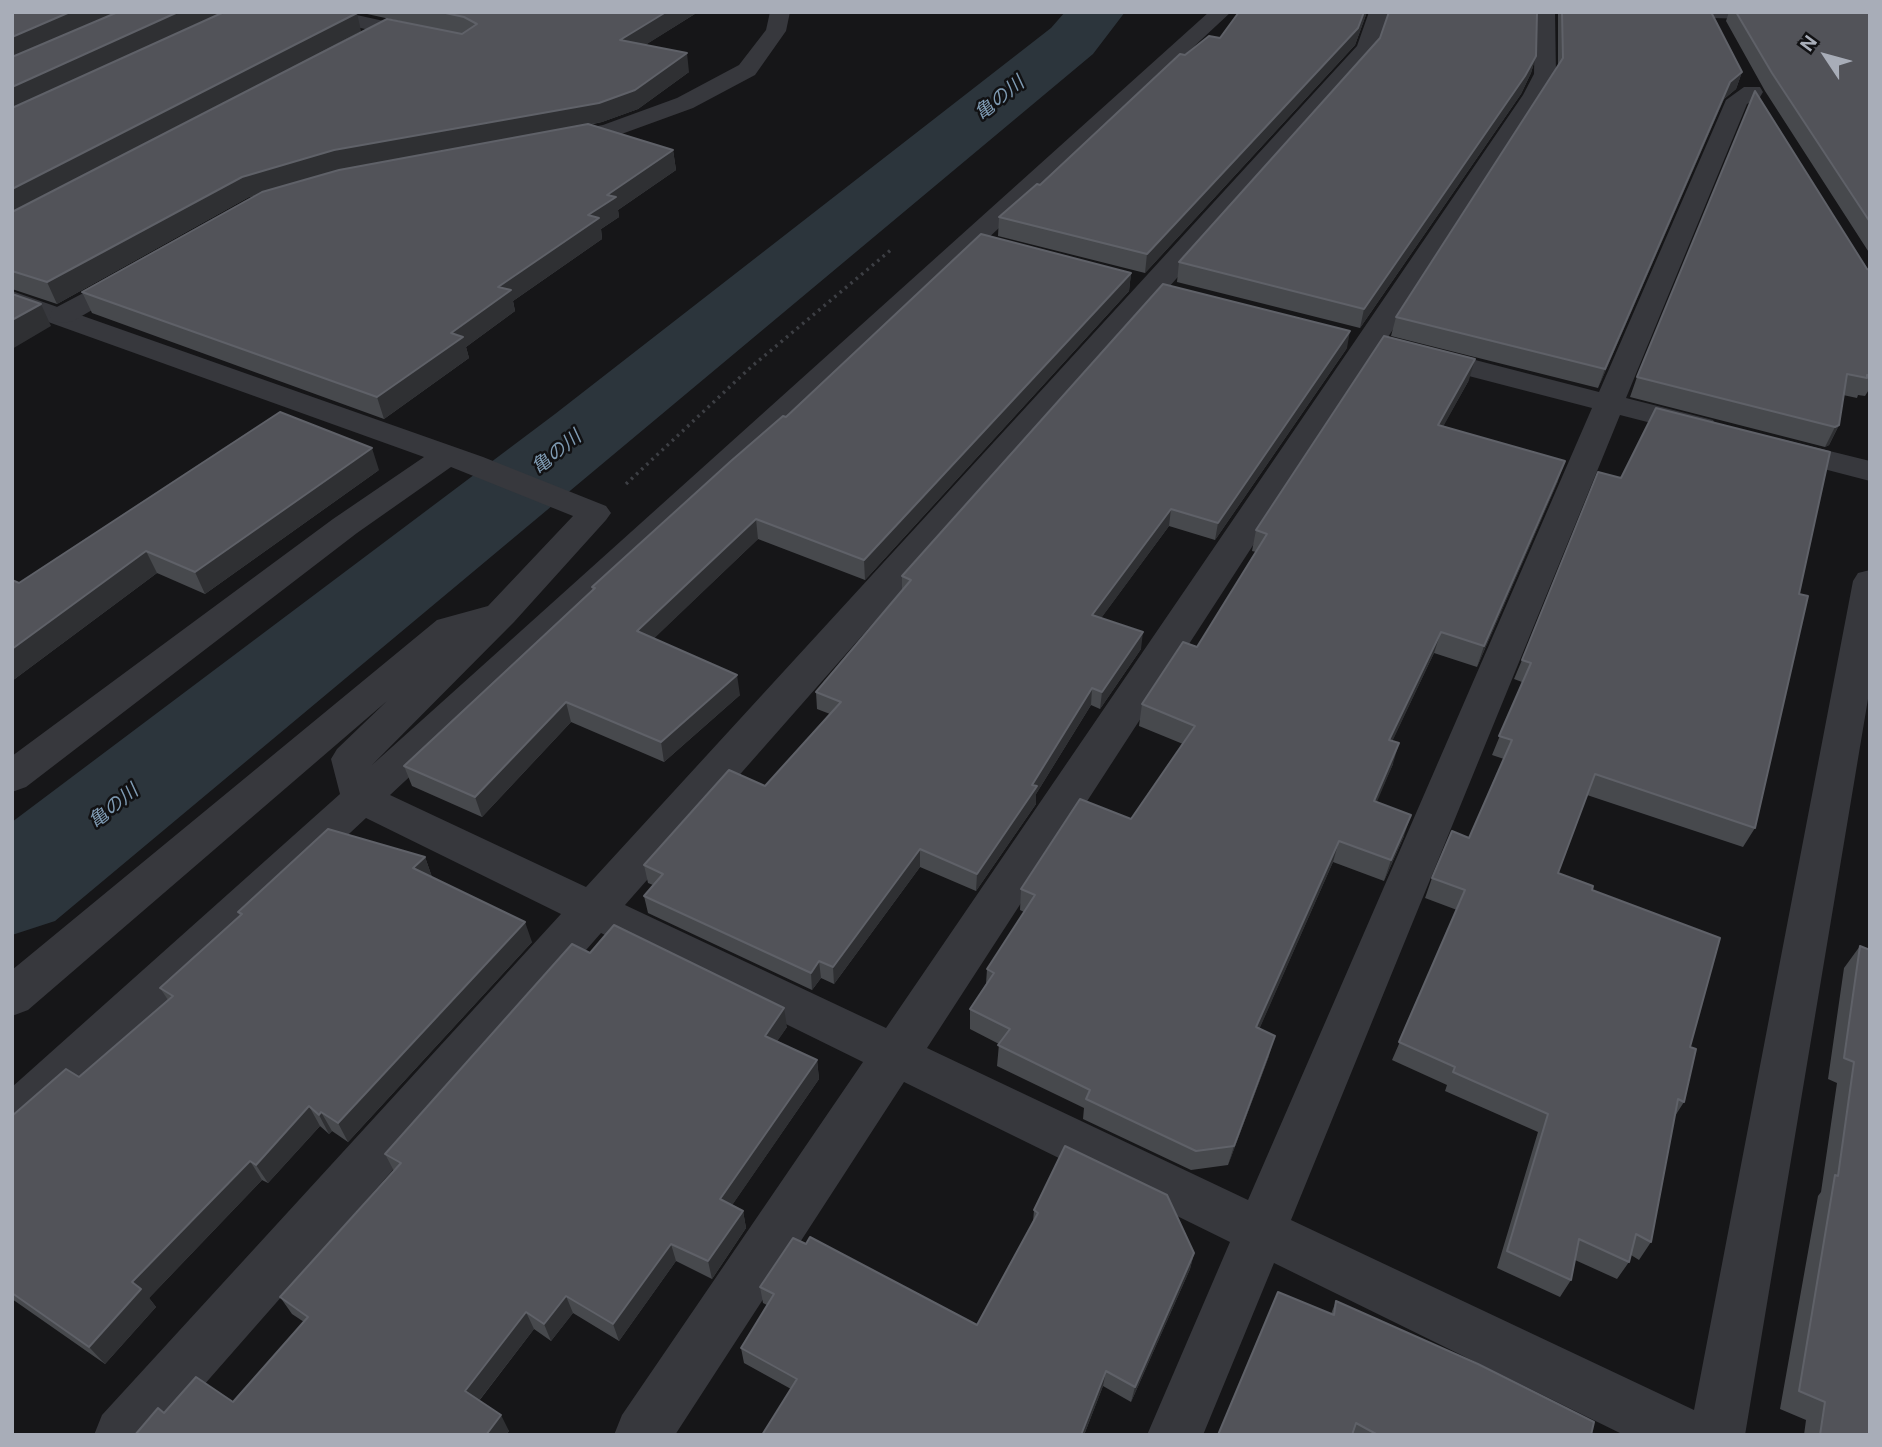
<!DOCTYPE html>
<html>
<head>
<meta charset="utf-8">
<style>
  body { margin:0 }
  #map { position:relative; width:1882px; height:1447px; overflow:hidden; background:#161618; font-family:"DM Sans",sans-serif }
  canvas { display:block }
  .frame { position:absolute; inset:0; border:14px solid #a8adb8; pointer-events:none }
  .north { position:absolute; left:1791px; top:21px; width:70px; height:70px; -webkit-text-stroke:5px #111113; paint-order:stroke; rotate:306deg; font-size:19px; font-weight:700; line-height:28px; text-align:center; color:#a8adb8 }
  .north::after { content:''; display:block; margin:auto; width:24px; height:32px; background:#a8adb8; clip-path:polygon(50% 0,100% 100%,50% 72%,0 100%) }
</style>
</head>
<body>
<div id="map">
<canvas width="1882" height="1447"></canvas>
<div class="frame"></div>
<div class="north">N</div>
</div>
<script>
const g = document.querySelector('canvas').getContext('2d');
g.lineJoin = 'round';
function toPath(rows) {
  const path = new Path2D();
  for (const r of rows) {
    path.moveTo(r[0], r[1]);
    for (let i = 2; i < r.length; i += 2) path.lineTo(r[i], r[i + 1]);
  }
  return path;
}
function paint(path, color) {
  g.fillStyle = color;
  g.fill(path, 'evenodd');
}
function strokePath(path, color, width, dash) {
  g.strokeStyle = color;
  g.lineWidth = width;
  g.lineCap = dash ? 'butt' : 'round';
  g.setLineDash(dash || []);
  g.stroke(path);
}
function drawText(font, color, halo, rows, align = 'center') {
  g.font = font + ' "DM Sans","Noto Sans JP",sans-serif';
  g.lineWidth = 5;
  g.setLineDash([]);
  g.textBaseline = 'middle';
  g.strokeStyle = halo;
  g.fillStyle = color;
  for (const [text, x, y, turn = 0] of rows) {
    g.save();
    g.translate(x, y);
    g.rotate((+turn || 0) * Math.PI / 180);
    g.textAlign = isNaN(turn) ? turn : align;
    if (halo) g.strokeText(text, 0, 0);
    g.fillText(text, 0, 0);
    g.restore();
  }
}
paint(toPath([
  [1065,12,1125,12,1093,54,55,921,12,935,12,822,555,414,1051,28,1065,12]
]), '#2c353c');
strokePath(toPath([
  [626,484,751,367,892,249]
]), '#3d3f44', 3.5, [2.5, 4.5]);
paint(toPath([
  [303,12,343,12,434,32,438,36,427,42,313,18,303,12],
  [1209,12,1231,12,390,795,586,887,1357,46,1369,12,1389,12,1375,53,625,905,886,1028,1523,95,1534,74,1535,12,1555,12,1556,74,1545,95,927,1048,1248,1200,1592,408,1411,361,1406,355,1411,349,1421,346,1599,392,1726,100,1744,87,1760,87,1763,92,1760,97,1747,104,1626,398,1713,420,1717,427,1713,434,1702,436,1620,415,1291,1220,1694,1410,1853,581,1858,573,1870,570,1870,687,1745,1435,1624,1435,1274,1263,1203,1435,1147,1435,1230,1242,904,1082,675,1435,614,1435,622,1415,863,1062,601,933,160,1435,94,1435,102,1415,561,914,366,818,29,1133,12,1140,12,1087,340,794,331,759,337,749,387,701,28,1010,12,1016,12,970,437,620,488,606,573,516,451,467,357,533,26,787,12,792,12,756,333,519,424,457,12,309,12,291,483,457,606,506,611,513,606,520,514,622,372,765,1209,12],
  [1704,12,1870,12,1870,23,1714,18,1704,12],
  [1777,438,1870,461,1870,481,1766,454,1761,447,1766,440,1777,438]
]), '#37383d');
paint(toPath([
  [770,12,790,12,786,31,755,75,693,108,616,136,557,147,549,145,545,140,549,135,603,125,677,98,739,65,766,30,770,12],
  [131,268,141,270,145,276,141,282,73,321,63,323,53,321,49,315,53,309,131,268]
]), '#37383d');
paint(toPath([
  [12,12,361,31,256,87,431,28,358,12,698,12,645,45,689,72,638,109,602,122,589,125,673,150,676,170,618,210,619,217,601,229,602,239,513,301,515,311,466,347,469,358,384,419,92,313,82,292,257,195,249,197,57,304,12,289],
  [1239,12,1367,12,1355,45,1145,273,998,236,999,217,1040,185,1185,55,1220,38],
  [1558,12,1711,12,1742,72,1736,89,1724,99,1598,388,1391,336,1396,317,1558,66],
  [1729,12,1870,12,1870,254,1765,91,1726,21],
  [1380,38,1536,56,1531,73,1521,94,1360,328,1177,282,1179,262],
  [1867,269,1870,270,1870,388,1865,396,1858,395,1857,398,1843,395,1839,425,1829,445,1825,447,1630,397,1637,377],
  [1131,273,1129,291,865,580,758,539,654,638,740,695,664,762,571,722,482,817,412,786,404,766,592,590,592,587,786,417],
  [1347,348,1215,540,1169,526,1101,618,1141,649,1100,709,1091,705,1036,794,1036,804,976,891,920,867,834,984,821,978,812,990,648,913,644,896,653,885,648,883,644,865,765,786,830,714,817,709,816,692,902,590,902,576],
  [1469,380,1443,426,1558,481,1477,667,1434,653,1392,741,1393,764,1376,802,1404,836,1384,881,1333,862,1259,1029,1269,1056,1228,1165,1191,1170,1083,1119,1084,1108,997,1066,999,1044,970,1029,970,1009,986,984,987,969,1024,912,1020,910,1021,889,1131,819,1183,744,1139,726,1142,704,1197,647,1256,552,1252,551,1256,530],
  [379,470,205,594,157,573,12,681,12,580,19,583],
  [1799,594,1755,828,1743,847,1587,795,1558,873,1592,890,1690,1047,1684,1102,1675,1116,1651,1242,1639,1260,1631,1255,1629,1262,1617,1279,1575,1260,1571,1280,1560,1297,1497,1268,1538,1132,1445,1091,1447,1085,1392,1060,1457,910,1425,898,1432,878,1469,838,1504,759,1492,755,1522,682,1514,679,1522,660],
  [425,857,432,877,532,942,348,1142,332,1131,329,1134,320,1126,268,1183,262,1180,149,1298,156,1307,105,1364,12,1299,12,1116,79,1077,168,1000,160,988,240,916,238,912],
  [1860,946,1870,1435,1804,1435,1806,1420,1780,1409,1818,1196,1821,1192,1837,1083,1828,1079,1844,968],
  [590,953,787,1027,777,1041,817,1060,819,1079,732,1205,743,1211,746,1228,712,1279,676,1261,619,1341,573,1313,551,1341,534,1329,479,1401,509,1431,506,1435,135,1435,164,1413,233,1402,304,1322,292,1314,280,1297,394,1171,385,1154],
  [1034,1210,1194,1253,1190,1269,1131,1402,1103,1386,1084,1435,762,1435,791,1389,744,1363,741,1348,767,1305,763,1303,760,1287,977,1325,1033,1222],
  [1336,1301,1591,1435,1218,1435,1331,1314]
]), '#47494d');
paint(toPath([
  [70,12,120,12,12,59,12,37],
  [178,12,224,12,12,110,12,87],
  [666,12,698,12,623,59,620,40],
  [1364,12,1367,12,1355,45,1145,273,1147,254],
  [357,13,361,31,12,215,12,189],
  [687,53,689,72,638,109,602,122,340,170,249,197,57,304,47,282,242,177,334,150],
  [1536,56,1531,73,1521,94,1360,328,1364,309],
  [1742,72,1736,89,1724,99,1598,388,1605,369,1730,82],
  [673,150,676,170,618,210,619,217,601,229,602,239,513,301,515,311,466,347,469,358,384,419,377,397,451,333,498,287,588,215,607,195],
  [1131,273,1129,291,865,580,864,560],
  [41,304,51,326,12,349,12,320],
  [1350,331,1347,348,1215,540,1218,523],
  [1475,359,1469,380,1433,445,1438,425],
  [1839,425,1829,445,1825,447,1835,427],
  [372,448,379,470,205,594,195,572],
  [1565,461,1558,481,1477,667,1484,646],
  [1171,509,1169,526,1091,632,1092,615],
  [756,519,758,539,641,651,637,631],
  [146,551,157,573,12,681,12,649],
  [1143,632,1141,649,1100,709,1102,692],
  [1441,632,1434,653,1383,761,1389,740],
  [737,675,740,695,664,762,661,742],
  [1092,688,1091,705,1036,794,1036,804,976,891,977,874],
  [566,702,571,722,482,817,475,797],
  [1399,743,1393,764,1368,823,1374,801],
  [1411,815,1404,836,1384,881,1391,860],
  [1339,841,1333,862,1251,1048,1256,1027],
  [920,849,920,867,834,984,833,967],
  [425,857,432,877,413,868],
  [525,922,532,942,348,1142,338,1123],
  [819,961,821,978,812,990,811,973],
  [784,1008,787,1027,768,1055,765,1036],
  [1275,1036,1269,1056,1228,1165,1234,1146],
  [817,1060,819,1079,724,1217,720,1199],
  [309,1106,320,1126,268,1183,256,1165],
  [321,1112,332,1131,329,1134,319,1115],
  [250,1161,262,1180,149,1298,156,1307,105,1364,89,1347,132,1282],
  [743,1211,746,1228,712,1279,708,1261],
  [671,1244,676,1261,619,1341,613,1324],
  [1194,1253,1190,1269,1131,1402,1135,1387],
  [566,1296,573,1313,551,1341,544,1324],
  [526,1312,534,1329,474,1407,465,1391],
  [1106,1371,1103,1386,1084,1435,1081,1435],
  [501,1415,509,1431,506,1435,486,1435]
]), '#2f3033');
const building = toPath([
  [12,12,70,12,12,37,12,12],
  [118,12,178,12,12,87,12,57,118,12],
  [224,12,357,13,12,189,12,108,224,12],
  [441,12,666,12,620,40,687,53,635,90,599,103,334,150,242,177,47,282,12,271,12,212,387,19,462,34,477,24,464,17,441,12],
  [1239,12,1364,12,1358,28,1147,254,999,217,1037,184,1040,185,1180,54,1185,55,1209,36,1220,38,1239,12],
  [1389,12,1537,12,1536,56,1525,76,1364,309,1179,262,1380,38,1389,12],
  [1562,12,1711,12,1742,72,1730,82,1605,369,1396,317,1563,58,1562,12],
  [1736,12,1870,12,1870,222,1772,73,1736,12],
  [1755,91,1867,269,1870,270,1870,375,1867,375,1867,378,1847,374,1839,425,1835,427,1637,377,1755,91],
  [588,124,673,150,607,195,616,197,588,215,599,218,498,287,511,290,451,333,463,337,377,397,82,292,262,192,339,170,588,124],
  [981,234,1131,273,864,560,756,519,637,631,737,675,661,742,566,702,475,797,404,766,595,588,592,587,731,461,783,416,786,417,981,234],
  [1163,284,1350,331,1218,523,1171,509,1092,615,1143,632,1102,692,1092,688,1032,785,1037,786,977,874,920,849,833,967,819,961,811,973,644,896,663,874,644,865,729,770,765,786,841,702,816,692,911,580,902,576,1163,284],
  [12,294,41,304,12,320,12,294],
  [1384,336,1475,359,1438,425,1565,461,1484,646,1441,632,1389,740,1399,743,1374,801,1411,815,1391,860,1339,841,1256,1027,1275,1036,1234,1146,1196,1151,1086,1099,1090,1090,998,1045,1010,1029,970,1009,994,973,987,969,1035,895,1021,889,1080,799,1131,819,1195,726,1142,704,1183,642,1197,647,1267,534,1256,530,1384,336],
  [1656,408,1830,452,1799,594,1808,596,1755,828,1595,774,1558,873,1593,886,1592,890,1720,938,1690,1047,1696,1049,1684,1102,1678,1099,1651,1242,1636,1234,1629,1262,1579,1239,1571,1280,1507,1251,1548,1114,1453,1072,1455,1067,1399,1042,1465,890,1432,878,1452,831,1469,838,1512,740,1499,736,1531,663,1522,660,1598,472,1621,478,1656,408],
  [280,412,372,448,195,572,146,551,12,649,12,580,19,583,280,412],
  [328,829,425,857,413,868,525,922,338,1123,321,1112,319,1115,309,1106,256,1165,250,1161,132,1282,141,1289,89,1347,12,1293,12,1116,66,1069,79,1077,173,996,160,988,242,914,238,912,328,829],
  [614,925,784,1008,765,1036,817,1060,720,1199,743,1211,708,1261,671,1244,613,1324,566,1296,544,1324,526,1312,465,1391,501,1415,486,1435,135,1435,158,1408,164,1413,196,1377,233,1402,308,1317,280,1297,401,1163,385,1154,572,944,590,953,614,925],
  [1860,946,1870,950,1870,1435,1820,1435,1825,1402,1799,1391,1835,1175,1838,1176,1854,1062,1844,1058,1860,946],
  [1065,1146,1167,1195,1194,1253,1135,1387,1106,1371,1081,1435,762,1435,797,1379,741,1348,774,1294,760,1287,793,1238,806,1244,810,1237,977,1325,1038,1213,1034,1210,1065,1146],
  [1278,1292,1334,1315,1336,1301,1478,1364,1594,1422,1591,1435,1378,1435,1356,1423,1352,1435,1218,1435,1278,1292]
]);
paint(building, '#525359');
strokePath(building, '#5f6168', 2);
drawText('italic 19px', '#7f9bb3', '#111113', [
  ["亀の川",1000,99,-39],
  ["亀の川",557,453,-39],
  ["亀の川",114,807,-39]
]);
</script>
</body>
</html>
